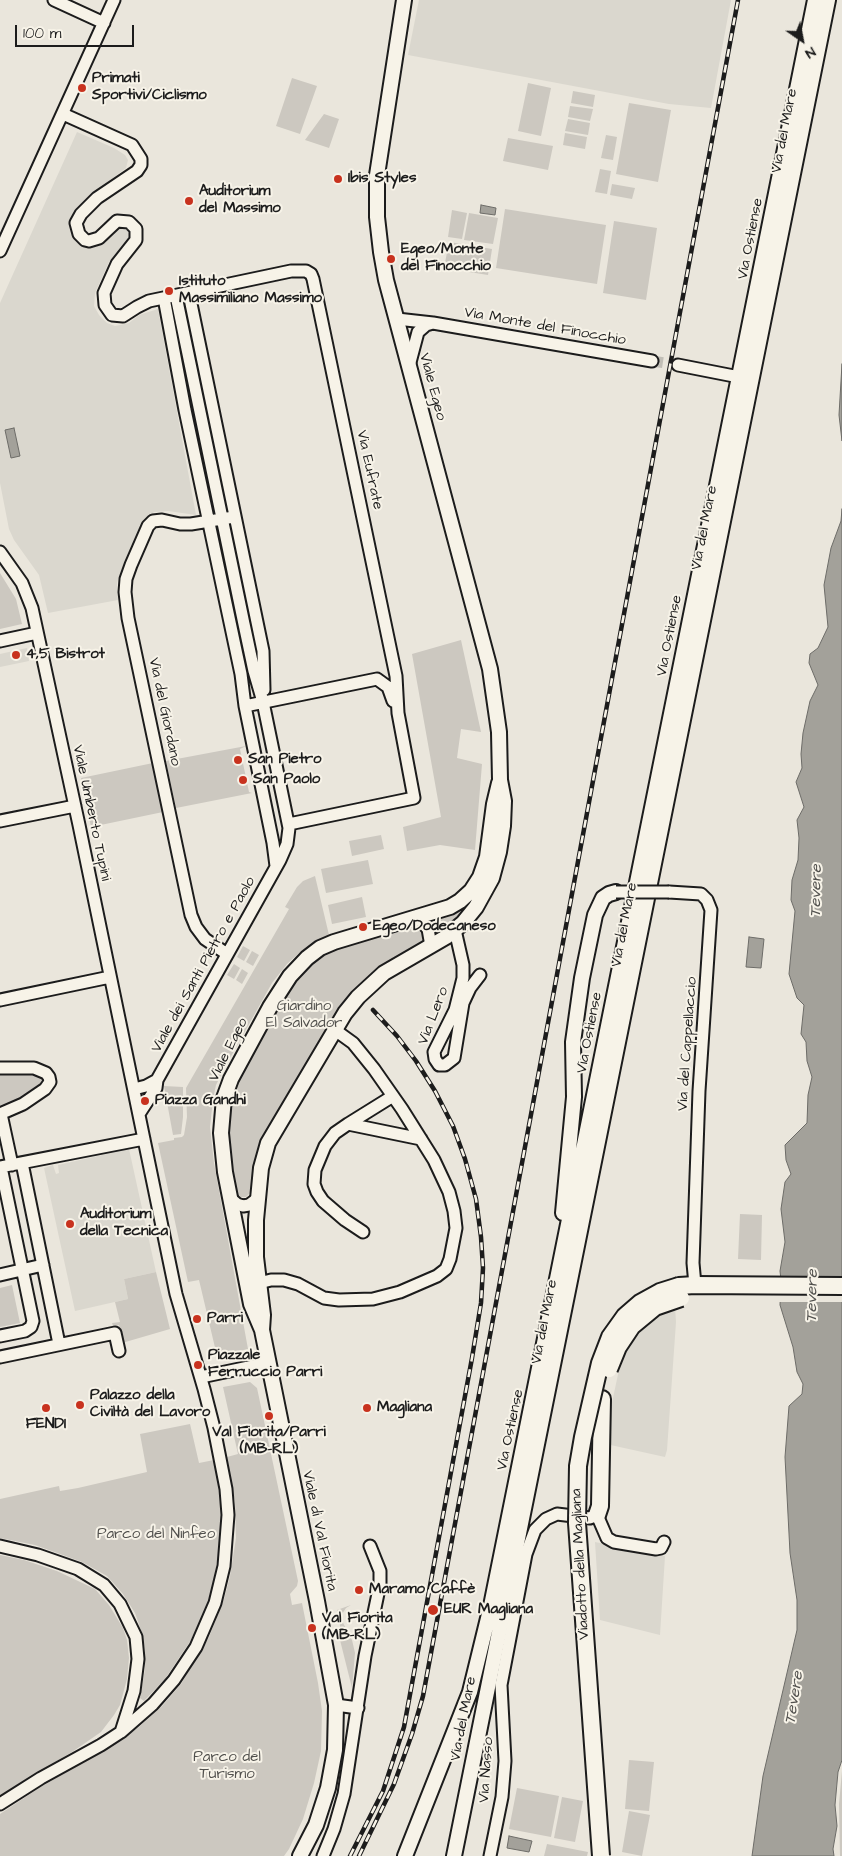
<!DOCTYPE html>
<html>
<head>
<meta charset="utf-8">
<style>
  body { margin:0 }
  #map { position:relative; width:842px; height:1856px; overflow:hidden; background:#eae6dc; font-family:"Architects Daughter",sans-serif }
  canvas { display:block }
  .north { position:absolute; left:777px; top:15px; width:50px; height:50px; -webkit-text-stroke:4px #f7f3e8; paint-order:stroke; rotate:147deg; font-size:14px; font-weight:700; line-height:20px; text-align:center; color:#1c1c1c }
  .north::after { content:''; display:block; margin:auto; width:18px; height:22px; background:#1c1c1c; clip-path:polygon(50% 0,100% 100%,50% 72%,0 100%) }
  .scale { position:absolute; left:15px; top:25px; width:119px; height:22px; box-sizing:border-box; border:2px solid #1c1c1c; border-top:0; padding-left:6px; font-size:15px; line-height:18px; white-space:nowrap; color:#1c1c1c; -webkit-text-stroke:4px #f7f3e8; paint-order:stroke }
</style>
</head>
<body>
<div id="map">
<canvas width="842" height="1856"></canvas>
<div class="north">N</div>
<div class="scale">100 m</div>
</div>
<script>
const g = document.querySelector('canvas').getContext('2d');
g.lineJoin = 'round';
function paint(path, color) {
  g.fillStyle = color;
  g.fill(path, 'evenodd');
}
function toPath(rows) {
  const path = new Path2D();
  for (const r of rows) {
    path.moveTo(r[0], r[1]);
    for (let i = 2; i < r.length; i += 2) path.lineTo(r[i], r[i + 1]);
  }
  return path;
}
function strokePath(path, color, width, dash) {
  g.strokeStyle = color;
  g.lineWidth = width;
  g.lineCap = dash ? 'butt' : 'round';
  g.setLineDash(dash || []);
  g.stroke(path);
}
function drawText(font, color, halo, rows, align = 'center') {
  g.font = font + ' "Architects Daughter",sans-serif';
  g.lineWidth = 4;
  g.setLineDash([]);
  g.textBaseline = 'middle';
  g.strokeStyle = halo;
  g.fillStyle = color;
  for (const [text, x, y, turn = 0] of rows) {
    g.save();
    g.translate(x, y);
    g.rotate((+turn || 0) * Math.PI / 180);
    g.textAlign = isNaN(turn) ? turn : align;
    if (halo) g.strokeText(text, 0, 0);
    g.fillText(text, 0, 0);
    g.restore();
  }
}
paint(toPath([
  [419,0,731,0,711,108,669,104,408,55],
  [77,132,114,148,125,155,128,160,126,168,93,193,73,214,70,229,79,242,121,225,126,226,129,229,131,237,109,262,95,293,94,306,99,315,107,323,115,326,129,323,139,315,158,309,196,515,168,511,154,512,145,520,124,562,117,583,118,600,48,613,39,575,14,540,9,529,0,483,0,303],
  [27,648,29,661,0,667,0,654],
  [129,1149,156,1272,124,1279,128,1299,75,1311,44,1168,53,1165,56,1174,59,1173,58,1165],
  [675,1307,676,1322,667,1450,665,1457,606,1444,610,1412,620,1365,625,1352,649,1321],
  [595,1542,665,1556,660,1635,600,1620]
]), '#dad7ce');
paint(toPath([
  [292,78,317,86,300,134,276,126],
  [528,83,551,88,541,136,518,131],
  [573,91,595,95,593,107,571,103],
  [629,103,671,110,658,182,616,174],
  [570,106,593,109,590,121,568,117],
  [324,114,339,119,329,148,305,140],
  [568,119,590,123,588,135,565,131],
  [565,133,587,137,585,149,563,145],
  [606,135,617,137,613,160,601,158],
  [508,138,553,146,548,170,503,161],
  [600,169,611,171,607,194,595,192],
  [612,184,635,188,632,199,610,195],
  [505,209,606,225,597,284,496,268],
  [452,210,467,213,462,239,448,237],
  [469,213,498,218,493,244,464,240],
  [614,221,657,228,646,300,603,293],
  [449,242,492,249,488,275,444,268],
  [0,573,16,599,22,624,0,629],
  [461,640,481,732,461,729,457,758,482,764,475,850,440,845,407,851,403,827,441,817,412,654],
  [246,746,240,749,249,792,252,793,176,808,166,761],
  [153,763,163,812,91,827,81,778],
  [381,835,384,849,352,856,349,841],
  [368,860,373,884,326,893,321,869],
  [315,876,329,935,299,953,287,964,272,983,224,1069,216,1085,213,1099,210,1127,214,1163,248,1349,217,1356,199,1280,188,1282,158,1143,174,1140,174,1138,182,1137,184,1135,187,1117,186,1088,289,909,285,907,297,887,303,881],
  [479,887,468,911,437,937,429,920],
  [362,897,366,917,332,924,328,905],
  [412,927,416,927,422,932,422,941,381,967,360,985,346,1000,267,1130,259,1146,250,1193,246,1197,238,1197,228,1145,228,1126,231,1099,248,1061,281,1002,304,970,318,958,332,950],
  [243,946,250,950,244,961,237,957],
  [252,951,259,955,253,966,246,962],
  [234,964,240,968,234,979,227,975],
  [242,969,248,973,242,984,236,980],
  [0,1071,32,1072,44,1079,43,1085,29,1096,0,1108],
  [164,1086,183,1087,183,1117,181,1134,173,1135],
  [740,1214,762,1215,761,1260,738,1259],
  [156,1272,170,1329,122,1343,119,1325,113,1326,112,1323,120,1322,115,1302,128,1299,124,1279],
  [12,1285,20,1323,0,1327,0,1288],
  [250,1382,257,1388,298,1581,297,1586,290,1594,292,1605,302,1603,318,1683,322,1711,321,1751,314,1783,303,1819,289,1849,284,1856,0,1856,0,1814,39,1788,120,1741,140,1726,162,1706,181,1684,209,1637,224,1599,230,1576,236,1538,235,1502,227,1457,238,1454,223,1387],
  [190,1424,199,1463,214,1460,219,1491,221,1517,218,1557,213,1584,205,1610,191,1640,165,1679,144,1701,140,1698,145,1669,145,1651,143,1636,135,1613,123,1594,107,1576,82,1562,35,1545,0,1538,0,1499,59,1486,60,1491,78,1488,147,1472,140,1434],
  [0,1555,24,1560,57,1571,95,1589,109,1605,123,1628,127,1640,129,1658,127,1679,120,1705,114,1715,101,1732,72,1752,0,1795],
  [351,1605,346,1608,342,1614,342,1621,352,1640,355,1653,352,1688,338,1632,341,1631,337,1610],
  [629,1760,654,1762,649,1811,625,1809],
  [842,1771,842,1856,840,1856,839,1804],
  [517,1788,559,1796,551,1837,509,1829],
  [562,1797,583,1801,575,1842,554,1838],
  [629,1811,650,1815,642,1856,622,1852],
  [547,1844,588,1852,587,1856,544,1856]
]), '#ccc8c0');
const water = toPath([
  [481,205,496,208,495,215,480,213,481,205],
  [842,364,842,441,839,415,842,364],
  [14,428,20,456,11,458,5,430,14,428],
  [842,509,842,1760,838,1772,835,1805,837,1826,833,1849,834,1856,752,1856,763,1776,797,1630,797,1600,790,1553,785,1457,789,1406,802,1394,803,1384,797,1372,793,1347,780,1305,781,1280,780,1271,785,1242,781,1209,785,1182,791,1174,786,1160,785,1145,807,1123,808,1095,812,1077,807,1061,806,1042,801,1034,804,1005,797,998,789,974,795,911,791,900,792,880,798,860,799,838,797,820,804,807,796,782,802,768,801,754,803,733,810,701,818,685,809,663,810,654,818,648,828,627,824,585,831,548,841,521,842,509],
  [749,937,764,939,761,968,746,967,749,937],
  [509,1836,532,1841,529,1852,507,1848,509,1836]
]);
paint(water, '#a3a19a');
strokePath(water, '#6d6c68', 1);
paint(toPath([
  [842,1278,842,1302,777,1302,779,1280]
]), '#eae6dc');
strokePath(toPath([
  [652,361,678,365]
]), '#c1beb6', 11, [11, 5.5]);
const minor = toPath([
  [54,0,104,23],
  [63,114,132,145,141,159,141,165,137,171,97,198,81,214,76,223,79,234,85,240,89,241,99,238,117,221,129,222,136,229,136,240,117,264,104,293,105,305,112,315,123,316,137,307,149,301,291,271,306,271,311,274,313,279,396,676,398,713,414,798,289,824],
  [0,251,114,0],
  [189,294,263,651,264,690],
  [164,298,185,410,241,674,245,706,273,843,276,866],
  [397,319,433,323,652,361],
  [678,365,739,377],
  [409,366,418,332,426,325,433,323],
  [0,552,22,583,32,608,79,825,176,1294,204,1389,214,1428,226,1489,228,1515,224,1566,215,1603,196,1647,174,1680,153,1704,121,1732,101,1745,41,1778,0,1804],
  [0,641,37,633],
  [245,706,377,679,388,687,393,701],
  [0,821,75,806],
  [669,892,701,894,707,900,711,910,699,1091,693,1263,695,1285],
  [418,918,428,929,431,946],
  [455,930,463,965,463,978,455,1010,434,1052,435,1059,439,1065,445,1065,454,1058,463,1003,470,988,480,975],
  [227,954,205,939,196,927,191,915,128,618,125,592,126,579,131,565,148,526,153,521,162,520,180,524,191,524,234,517],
  [0,1000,110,977],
  [0,1068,34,1068,46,1073,49,1077,50,1082,45,1089,23,1104,0,1114],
  [134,1089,146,1086,157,1080],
  [393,1096,348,1124,421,1139],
  [1,1114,12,1165],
  [139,1114,156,1088,157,1080,280,860,287,844,289,828,263,702,254,671,244,624,176,296],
  [348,1124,335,1133,325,1146,315,1170,314,1184,317,1192,323,1201,345,1220,363,1232],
  [22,1163,59,1344],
  [0,1167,144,1139],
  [230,1198,237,1204,243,1206,249,1205,257,1199],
  [0,1275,43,1265],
  [259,1283,271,1280,284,1280,298,1284,324,1298,339,1300,373,1299,400,1292,437,1276,446,1269,450,1259,456,1228,454,1211,449,1192,434,1160,402,1109,374,1069,353,1043,335,1030],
  [0,1336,25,1331,31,1327,33,1321,1,1167],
  [0,1357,115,1333,119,1351],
  [201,1377,268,1363],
  [0,1546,38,1555,78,1569,104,1585,120,1604,136,1637,138,1659,134,1691,121,1732],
  [336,1705,358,1708],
  [323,1856,334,1829,344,1794,365,1656,380,1584,380,1571,370,1546],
  [490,1856,502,1797,505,1761,501,1685,526,1554,535,1530,546,1519,557,1514,590,1518,597,1515,607,1538,614,1542,656,1549,661,1548,664,1542]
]);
const major = toPath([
  [563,1213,574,1097,573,1042,582,978,595,915,603,898,609,894,616,892],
  [262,1330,263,1315,256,1257,256,1220,261,1168,268,1143,345,1013,358,997,384,973,446,937,463,923,476,907,492,878,499,852,503,826,504,801,500,780,499,732,490,669,386,280,381,252,377,217,377,175,404,0],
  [300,1856,316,1825,328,1788,335,1750,336,1705,317,1601,262,1330,251,1304,225,1172,221,1133,224,1098,231,1079,270,1007,290,976,307,958,320,948,334,942,450,907,460,901,471,891,480,877,487,857,494,804,499,783],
  [405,1856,470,1692,491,1606,815,0],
  [454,1856,828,0]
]);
const highway = toPath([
  [679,1286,695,1285,842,1286],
  [597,1515,600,1506,602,1399]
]);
strokePath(minor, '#1c1c1c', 15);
strokePath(major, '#1c1c1c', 18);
strokePath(highway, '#1c1c1c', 20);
strokePath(minor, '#f7f3e8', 11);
strokePath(major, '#f7f3e8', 14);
strokePath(highway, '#f7f3e8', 16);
const rail = toPath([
  [350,1856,383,1791,404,1727,472,1358,481,1303,483,1268,481,1237,476,1199,465,1159,453,1126,435,1091,416,1061,397,1036,373,1010],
  [359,1856,394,1784,412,1734,423,1696,738,0]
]);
strokePath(rail, '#1c1c1c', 4.5);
strokePath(rail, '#f7f3e8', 2.5, [8]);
const minorBridge = toPath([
  [616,892,669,892]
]);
const highwayBridge = toPath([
  [609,1369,618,1347,632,1326,655,1307,681,1298],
  [601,1856,577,1523,578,1466,583,1437,600,1363,610,1337,625,1316,640,1303,660,1292,679,1286]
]);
strokePath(minorBridge, '#1c1c1c', 15, []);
strokePath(highwayBridge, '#1c1c1c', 20, []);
strokePath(minorBridge, '#f7f3e8', 11);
strokePath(highwayBridge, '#f7f3e8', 16);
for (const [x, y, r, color] of [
  [82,88,5,"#c8321e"],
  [338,179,5,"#c8321e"],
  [189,201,5,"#c8321e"],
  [391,259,5,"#c8321e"],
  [169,291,5,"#c8321e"],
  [16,655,5,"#c8321e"],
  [238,760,5,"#c8321e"],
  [243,780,5,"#c8321e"],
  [363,927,5,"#c8321e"],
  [145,1101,5,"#c8321e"],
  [70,1224,5,"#c8321e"],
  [197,1319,5,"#c8321e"],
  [198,1365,5,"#c8321e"],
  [80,1405,5,"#c8321e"],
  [46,1408,5,"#c8321e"],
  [367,1408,5,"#c8321e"],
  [269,1416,5,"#c8321e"],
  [359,1590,5,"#c8321e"],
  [433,1610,6,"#c8321e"],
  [312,1628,5,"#c8321e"]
]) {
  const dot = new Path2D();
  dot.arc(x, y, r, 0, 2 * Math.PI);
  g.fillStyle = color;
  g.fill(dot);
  strokePath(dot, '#f7f3e8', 2);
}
drawText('bold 15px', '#1c1c1c', '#f7f3e8', [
  ["Primati",92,79],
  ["Sportivi/Ciclismo",92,96],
  ["Ibis Styles",348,179],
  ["Auditorium",199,192],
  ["del Massimo",199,209],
  ["Egeo/Monte",401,250],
  ["del Finocchio",401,267],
  ["Istituto",179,282],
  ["Massimiliano Massimo",179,299],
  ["4,5 Bistrot",26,655],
  ["San Pietro",248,760],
  ["San Paolo",253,780],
  ["Egeo/Dodecaneso",373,927],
  ["Piazza Gandhi",155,1101],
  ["Auditorium",80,1215],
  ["della Tecnica",80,1232],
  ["Parri",207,1319],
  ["Piazzale",208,1356],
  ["Ferruccio Parri",208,1373],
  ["Palazzo della",90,1396],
  ["Civiltà del Lavoro",90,1413],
  ["Magliana",377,1408],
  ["FENDI",46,1425,"center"],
  ["Val Fiorita/Parri",269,1433,"center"],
  ["(MB-RL)",269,1450,"center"],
  ["Maramo Caffè",369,1590],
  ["EUR Magliana",444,1610],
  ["Val Fiorita",322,1619],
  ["(MB-RL)",322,1636]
], 'left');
drawText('15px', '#1c1c1c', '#f7f3e8', [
  ["Via del Mare",785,131,-79],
  ["Via Ostiense",751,239,-79],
  ["Via Monte del Finocchio",545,327,10],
  ["Viale Egeo",432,387,75],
  ["Via Eufrate",369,470,78],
  ["Via del Mare",705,528,-79],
  ["Via Ostiense",670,636,-79],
  ["Via del Giordano",164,712,78],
  ["Viale Umberto Tupini",91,813,78],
  ["Via del Mare",625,925,-79],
  ["Viale dei Santi Pietro e Paolo",204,965,-61],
  ["Via Lero",434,1016,-69],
  ["Via Ostiense",590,1033,-79],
  ["Via del Cappellaccio",688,1044,-86],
  ["Viale Egeo",229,1050,-63],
  ["Via del Mare",545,1322,-79],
  ["Via Ostiense",511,1430,-78],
  ["Viale di Val Fiorita",319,1531,78],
  ["Viadotto della Magliana",581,1564,-93],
  ["Via del Mare",464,1719,-79],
  ["Via Nasso",487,1770,-86]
]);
drawText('15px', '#51504d', '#f7f3e8', [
  ["Giardino",304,1007],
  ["El Salvador",304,1024],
  ["Parco del Ninfeo",156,1535],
  ["Parco del",227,1758],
  ["Turismo",227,1775]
]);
drawText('italic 16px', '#52514e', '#f7f3e8', [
  ["Tevere",817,891,-89],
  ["Tevere",813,1296,-89],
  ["Tevere",795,1698,-81]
]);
</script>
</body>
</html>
